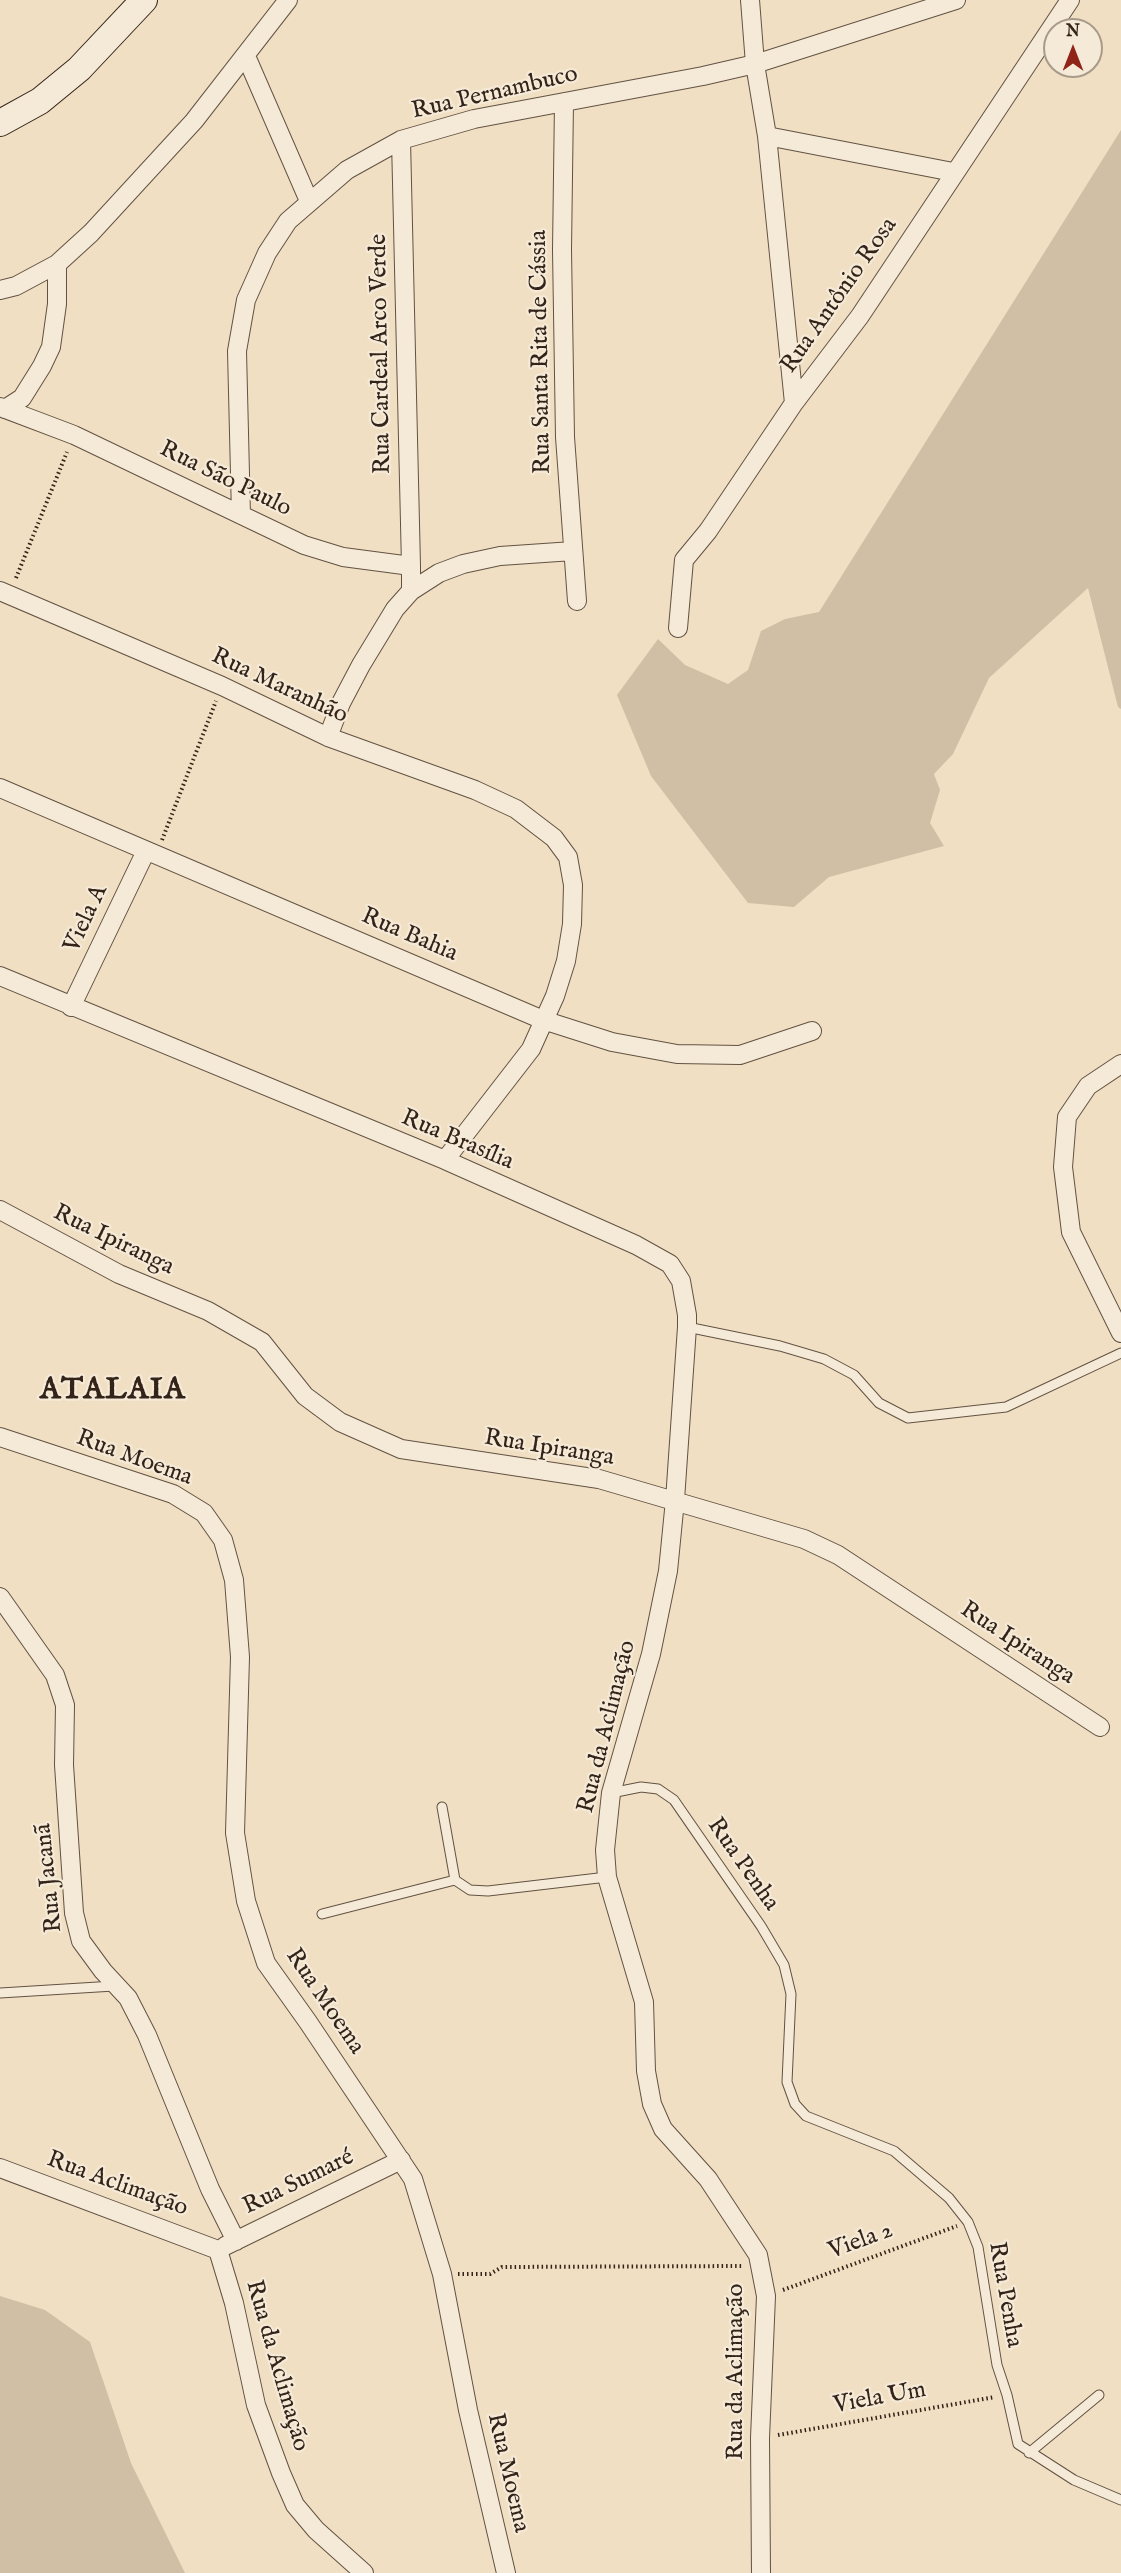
<!DOCTYPE html>
<html>
<head>
<meta charset="utf-8">
<style>
  body { margin:0 }
  #map { position:relative; width:1121px; height:2573px; overflow:hidden; background:#f0dfc2; font-family:"IM FELL English",serif }
  canvas { display:block }
  .north { position:absolute; left:1043px; top:18px; width:60px; height:60px; box-sizing:border-box; background:#f5ead7; border:2px solid #a79a8b; border-radius:50%; rotate:0deg; font-size:16px; font-weight:700; line-height:24px; text-align:center; color:#332319 }
  .north::after { content:''; display:block; margin:auto; width:21px; height:27px; background:#8f2418; clip-path:polygon(50% 0,100% 100%,50% 72%,0 100%) }
</style>
</head>
<body>
<div id="map">
<canvas width="1121" height="2573"></canvas>
<div class="north">N</div>
</div>
<script>
const g = document.querySelector('canvas').getContext('2d');
g.lineJoin = 'round';
function paint(path, color) {
  g.fillStyle = color;
  g.fill(path, 'evenodd');
}
function toPath(rows) {
  const path = new Path2D();
  for (const r of rows) {
    path.moveTo(r[0], r[1]);
    for (let i = 2; i < r.length; i += 2) path.lineTo(r[i], r[i + 1]);
  }
  return path;
}
function strokePath(path, color, width, dash) {
  g.strokeStyle = color;
  g.lineWidth = width;
  g.lineCap = dash ? 'butt' : 'round';
  g.setLineDash(dash || []);
  g.stroke(path);
}
function drawText(font, color, halo, rows, align = 'center') {
  g.font = font + ' "IM FELL English",serif';
  g.lineWidth = 4.5;
  g.setLineDash([]);
  g.textBaseline = 'middle';
  g.strokeStyle = halo;
  g.fillStyle = color;
  for (const [text, x, y, turn = 0] of rows) {
    g.save();
    g.translate(x, y);
    g.rotate((+turn || 0) * Math.PI / 180);
    g.textAlign = isNaN(turn) ? turn : align;
    if (halo) g.strokeText(text, 0, 0);
    g.fillText(text, 0, 0);
    g.restore();
  }
}
paint(toPath([
  [1121,130,1121,709,1118,707,1088,588,989,678,953,754,934,774,940,790,930,823,944,846,829,877,794,907,748,903,651,776,617,695,658,639,685,665,728,684,748,670,761,631,785,619,819,612],
  [0,2296,45,2310,90,2342,131,2463,185,2573,0,2573]
]), '#d0bfa5');
const lane = toPath([
  [687,1327,780,1346,824,1359,854,1375,879,1403,908,1418,1006,1407,1121,1353],
  [611,1793,641,1787,658,1789,674,1800,761,1926,784,1965,791,1994,787,2082,795,2104,806,2116,894,2151,949,2198,968,2222,978,2247,997,2365,1007,2395,1018,2444,1074,2480,1121,2500],
  [442,1807,455,1880],
  [322,1914,455,1880,470,1890,488,1891,607,1877],
  [0,1993,114,1986],
  [1029,2453,1099,2395]
]);
const street = toPath([
  [750,0,755,64,767,136,794,403],
  [246,56,309,201],
  [564,102,562,250,565,437,577,601],
  [767,136,953,172],
  [401,140,411,566],
  [0,290,16,286,57,264,91,233,194,121,288,0],
  [0,407,74,435,304,545,343,557,411,566,411,591],
  [5,409,22,398,42,366,51,347,57,304,57,264],
  [241,515,237,351,246,300,267,253,288,221,347,170,401,140,474,119,703,76,755,64,956,0],
  [0,591,222,686,328,737,475,790,516,809,554,838,568,857,573,885,572,924,566,961,555,996,531,1049,445,1160],
  [678,628,684,560,708,531,794,403,860,316,1070,0],
  [328,737,341,703,361,665,395,609,411,591,439,573,463,564,500,556,573,551],
  [0,788,543,1020,612,1042,677,1054,740,1055,812,1031],
  [0,976,445,1160,636,1245,670,1264,681,1281,687,1315,687,1327,675,1500,668,1571,651,1654,611,1793,605,1850,607,1877,644,2002,646,2071,652,2104,663,2129,708,2179,758,2255,766,2296,760,2438,761,2573],
  [71,1007,146,851],
  [1121,1064,1088,1086,1067,1117,1063,1167,1071,1232,1121,1333],
  [0,1210,119,1274,208,1311,262,1342,305,1396,340,1422,401,1449,599,1479,804,1539,838,1555,1100,1727],
  [0,1437,173,1494,204,1513,223,1540,234,1580,240,1657,235,1833,246,1901,266,1963,308,2022,413,2179,442,2274,468,2410,506,2573],
  [0,1597,55,1675,65,1705,64,1765,74,1913,81,1941,103,1971,128,1998,147,2035,210,2189,236,2241],
  [0,2168,218,2250],
  [225,2246,401,2160],
  [218,2250,234,2303,256,2405,281,2473,295,2505,316,2530,364,2573]
]);
const secondary = toPath([
  [0,123,40,101,79,69,144,0]
]);
strokePath(lane, '#625243', 11);
strokePath(street, '#625243', 20);
strokePath(secondary, '#332319', 28);
strokePath(toPath([
  [16,578,67,452],
  [162,840,216,701],
  [458,2274,490,2274,502,2267,743,2266],
  [783,2290,957,2226],
  [778,2435,995,2397]
]), '#332319', 4, [1.5, 3]);
strokePath(lane, '#f5ead7', 9);
strokePath(street, '#f5ead7', 18);
strokePath(secondary, '#f5ead7', 26);
drawText('24px', '#332319', '#f5ead7', [
  ["Rua Pernambuco",495,94,-13],
  ["Rua Antônio Rosa",840,296,-55],
  ["Rua Santa Rita de Cássia",542,352,-91],
  ["Rua Cardeal Arco Verde",382,354,-91],
  ["Rua São Paulo",225,480,26],
  ["Rua Maranhão",279,687,25],
  ["Viela A",87,919,-65],
  ["Rua Bahia",409,936,23],
  ["Rua Brasília",457,1141,23],
  ["Rua Ipiranga",113,1241,26],
  ["Rua Ipiranga",549,1449,9],
  ["Rua Moema",134,1459,20],
  ["Rua Ipiranga",1017,1644,33],
  ["Rua da Aclimação",608,1727,-76],
  ["Rua Penha",742,1865,55],
  ["Rua Jacanã",50,1878,-96],
  ["Rua Moema",324,2002,56],
  ["Rua Sumaré",299,2183,-26],
  ["Rua Aclimação",117,2185,20],
  ["Viela 2",861,2242,-20],
  ["Rua Penha",1004,2295,80],
  ["Rua da Aclimação",276,2366,74],
  ["Rua da Aclimação",737,2372,-90],
  ["Viela Um",880,2399,-10],
  ["Rua Moema",507,2473,77]
]);
g.letterSpacing = '1.5px';
drawText('bold 30px', '#332319', '#f5ead7', [
  ["ATALAIA",113,1392]
]);
g.letterSpacing = '0px';
</script>
</body>
</html>
